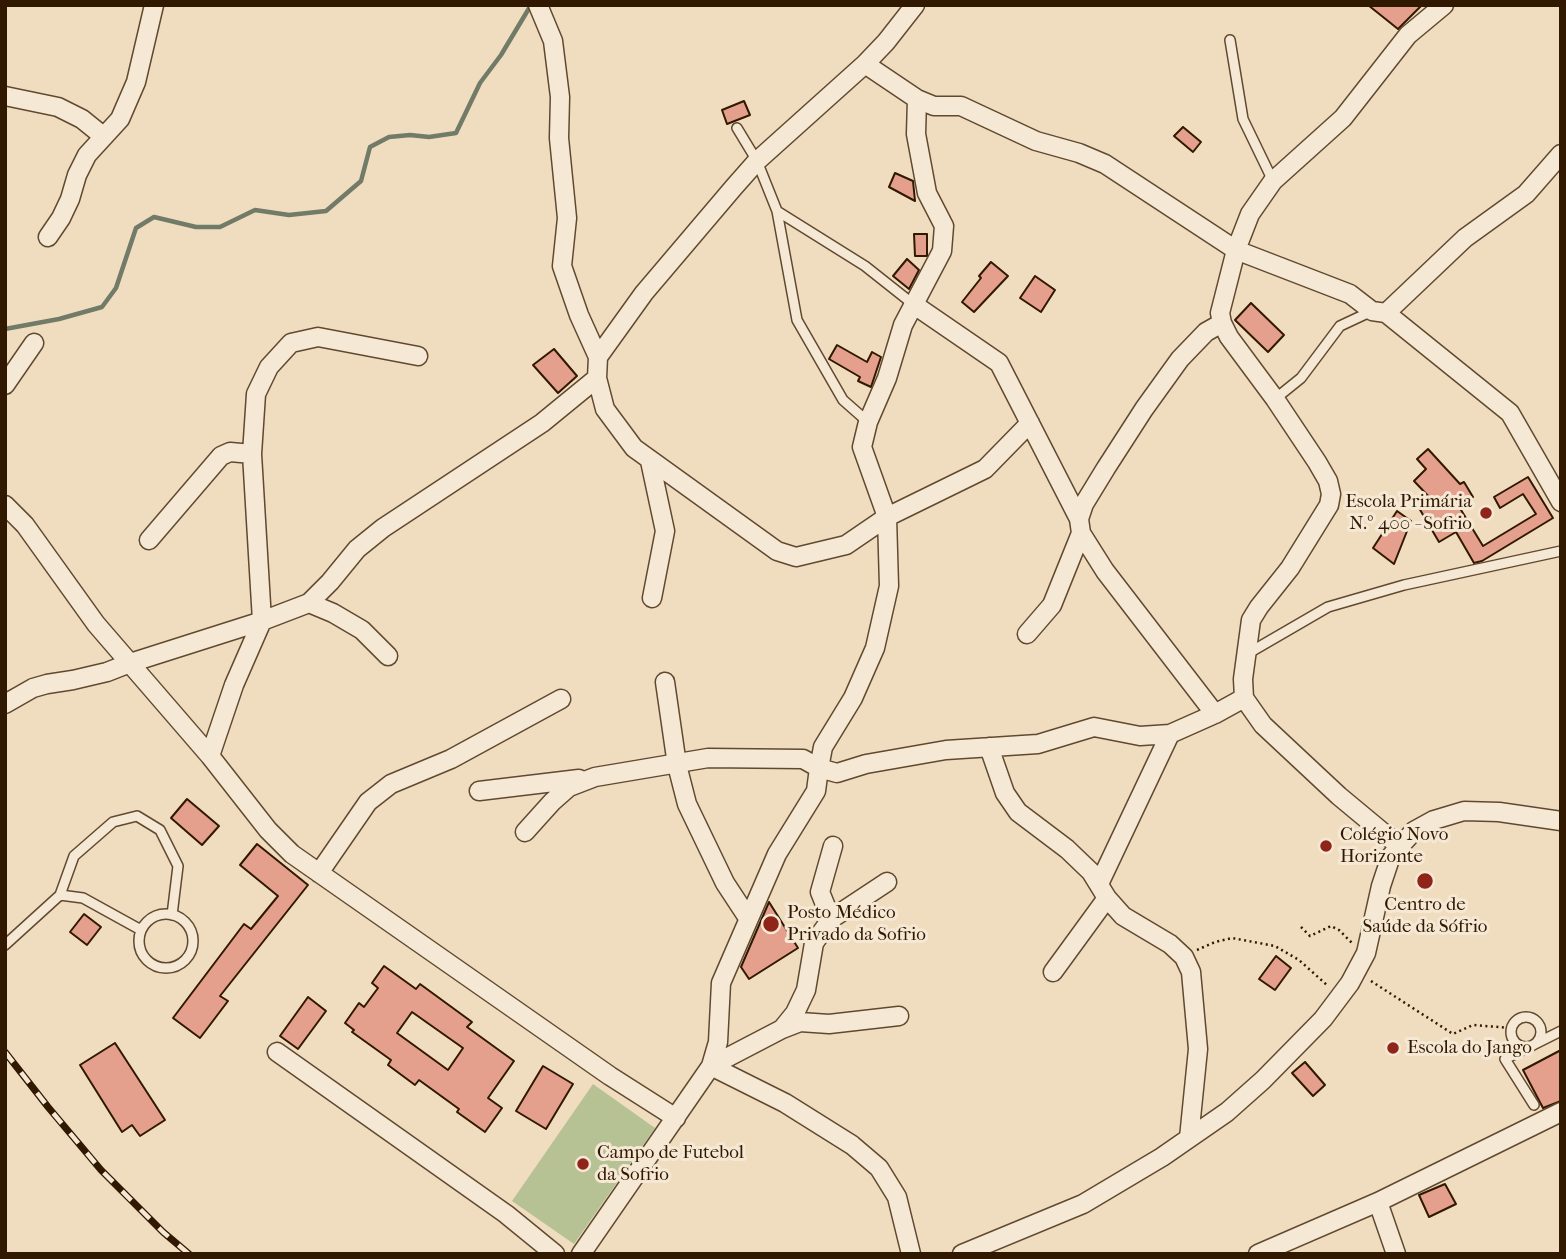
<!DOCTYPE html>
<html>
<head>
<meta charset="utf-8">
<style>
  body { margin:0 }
  #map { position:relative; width:1566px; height:1259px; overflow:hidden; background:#f0ddbf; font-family:"IM FELL French Canon",serif }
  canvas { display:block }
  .frame { position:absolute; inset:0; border:7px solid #311800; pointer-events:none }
</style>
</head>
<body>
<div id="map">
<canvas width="1566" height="1259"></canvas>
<div class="frame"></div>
</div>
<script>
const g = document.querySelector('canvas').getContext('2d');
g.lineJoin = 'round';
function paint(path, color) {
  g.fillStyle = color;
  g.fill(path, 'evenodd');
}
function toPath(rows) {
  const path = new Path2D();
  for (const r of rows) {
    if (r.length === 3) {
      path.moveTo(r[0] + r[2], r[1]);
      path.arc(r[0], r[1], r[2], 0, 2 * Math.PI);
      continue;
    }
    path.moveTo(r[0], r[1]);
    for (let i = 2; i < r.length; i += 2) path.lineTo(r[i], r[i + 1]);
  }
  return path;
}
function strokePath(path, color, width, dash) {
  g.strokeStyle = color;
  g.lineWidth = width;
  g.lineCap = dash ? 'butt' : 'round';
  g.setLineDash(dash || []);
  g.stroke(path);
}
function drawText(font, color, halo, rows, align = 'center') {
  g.font = font + ' "IM FELL French Canon",serif';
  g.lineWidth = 6;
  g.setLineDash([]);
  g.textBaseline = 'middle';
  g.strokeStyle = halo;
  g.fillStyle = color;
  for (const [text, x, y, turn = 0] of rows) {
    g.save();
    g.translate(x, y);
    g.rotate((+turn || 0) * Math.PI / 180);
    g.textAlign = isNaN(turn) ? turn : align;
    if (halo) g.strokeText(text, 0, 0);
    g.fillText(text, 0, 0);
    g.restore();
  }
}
paint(toPath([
  [593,1084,655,1128,574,1244,512,1201]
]), '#b7c294');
strokePath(toPath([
  [5,329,59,319,102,307,116,288,136,228,154,217,196,227,220,227,255,210,289,215,326,211,361,181,370,147,389,137,410,135,429,137,456,133,480,83,501,55,531,5]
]), '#717b67', 4.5);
const building = toPath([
  [1368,5,1422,5,1398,29,1368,5],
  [744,101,750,115,727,124,722,110,744,101],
  [1183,127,1201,142,1193,152,1174,136,1183,127],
  [895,173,913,181,915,201,889,187,895,173],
  [914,234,927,234,927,256,915,256,914,234],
  [907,259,919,270,909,289,893,276,907,259],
  [991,262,1008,276,974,312,962,302,981,278,979,276,991,262],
  [1035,276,1055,290,1041,312,1020,298,1035,276],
  [1251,303,1284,335,1268,352,1235,320,1251,303],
  [837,345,867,362,872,352,881,357,871,387,858,381,860,377,829,359,837,345],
  [554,349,577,376,558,393,533,365,554,349],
  [1428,449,1460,484,1464,482,1473,497,1458,505,1483,546,1536,514,1523,494,1500,508,1494,497,1528,477,1553,518,1482,561,1474,563,1456,532,1439,542,1419,508,1432,500,1414,481,1426,469,1417,459,1428,449],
  [1397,511,1411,521,1394,564,1373,548,1397,511],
  [187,799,219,826,202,845,171,818,187,799],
  [257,844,308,885,220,996,228,1001,200,1038,173,1018,244,924,251,929,278,896,240,865,257,844],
  [769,902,798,948,749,979,741,967,769,902],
  [84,914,101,927,87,945,70,932,84,914],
  [1276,956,1291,968,1275,990,1259,979,1276,956],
  [384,966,416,989,420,984,472,1022,467,1027,514,1061,488,1098,502,1108,485,1132,457,1112,459,1109,419,1080,415,1085,388,1065,391,1060,352,1032,354,1030,345,1023,359,1003,364,1007,378,988,372,983,384,966],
  [412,1012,463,1048,448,1070,397,1033,412,1012],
  [308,997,326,1011,298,1049,280,1036,308,997],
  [115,1043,165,1120,140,1136,132,1125,122,1132,80,1065,115,1043],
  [1561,1050,1561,1101,1543,1108,1523,1070,1561,1050],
  [1305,1062,1325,1085,1313,1096,1292,1073,1305,1062],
  [543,1066,573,1084,546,1129,516,1111,543,1066],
  [1445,1184,1456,1204,1429,1217,1419,1195,1445,1184]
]);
paint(building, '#e4a08c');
strokePath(building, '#311800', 2);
const service = toPath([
  [1230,40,1243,119,1273,181],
  [737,128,757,161,777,211,797,320,843,400,868,422],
  [777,211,865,266,913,304],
  [1275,399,1301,378,1340,326,1372,311],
  [1247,654,1328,607,1404,585,1561,551],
  [166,941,27],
  [141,930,83,898,60,895,74,856,113,822,137,816,160,830,178,866,172,915],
  [5,945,60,895],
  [1526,1032,15],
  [1534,1105,1505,1059,1561,1031]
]);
const minor = toPath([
  [538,5,553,41,560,97,559,138,567,218,562,266,579,315,598,357],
  [865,64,917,99,934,106,961,106,1036,141,1079,153,1105,164,1236,250,1350,294,1372,311,1386,313,1510,413,1561,502],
  [5,96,58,107,82,119,103,136],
  [48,237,61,218,70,199,77,175,87,155,120,119,136,82,154,5],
  [913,304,999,363,1079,519],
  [1386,313,1465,238,1526,194,1561,154],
  [597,378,605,409,634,448,777,551,796,557,846,545,887,517,985,469,1030,423],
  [5,385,34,343],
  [650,461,665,531,652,598],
  [5,505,25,525,96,624,210,756,268,830,292,854,610,1076,676,1118],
  [149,540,221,456,230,452,252,454],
  [309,603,333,613,362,630,388,656],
  [1027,634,1052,605,1081,533],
  [665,682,677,765,687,804,725,883,748,918],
  [5,704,33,688,47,684,73,680,107,672,130,663,262,621,309,603,330,582,357,549,383,528,542,423,597,378,598,357,644,293,734,187,757,161,865,64,886,42,915,5],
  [1215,714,1105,571,1081,533,1079,519,1084,504,1106,468,1144,409,1180,359,1206,332,1222,323],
  [989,747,1005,793,1018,812,1067,849,1091,872,1107,898,1123,916,1170,944,1184,957,1191,972,1198,1049,1189,1138],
  [210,756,234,685,262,621,252,454,256,394,269,367,291,343,318,337,418,356],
  [479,791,579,779],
  [525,832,552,802,569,787,595,777,708,758,803,759,819,768,823,747,853,698,875,648,889,586,887,517,862,447,868,422,887,378,903,325,942,251,944,226,927,193,916,134,917,99],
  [1398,845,1339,796,1263,725,1244,698,1243,679,1251,620,1259,607,1290,568,1329,505,1331,494,1328,481,1317,462,1275,399,1229,337,1222,323,1220,313,1236,250,1250,214,1273,181,1343,118,1408,35,1444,5],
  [319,873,368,802,391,784,451,759,561,699],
  [1099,884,1170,734],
  [831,919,820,892,833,846],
  [1053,972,1107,898],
  [782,1029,795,1013,806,990,814,943,831,919,887,882],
  [277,1052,506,1214,555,1254],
  [711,1066,785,1103,852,1145,879,1168,897,1197,911,1254],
  [711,1066,782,1029,800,1022,829,1024,899,1016],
  [1378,1202,1396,1254],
  [581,1254,711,1066,718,1042,721,983,777,854,816,791,819,768,837,773,866,764,946,750,1038,744,1094,727,1140,736,1170,734,1215,714,1244,698],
  [962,1254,1083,1204,1162,1157,1227,1112,1263,1080,1323,1019,1350,983,1366,953,1381,886,1391,856,1414,831,1434,820,1464,811,1499,812,1561,821],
  [1258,1254,1378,1202,1561,1112]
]);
strokePath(service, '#614930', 12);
strokePath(minor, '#614930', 21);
strokePath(toPath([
  [1301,927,1310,936,1331,926,1339,930,1352,943],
  [1197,950,1215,942,1232,938,1275,946,1299,960,1328,986],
  [1371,981,1453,1034,1473,1025,1511,1028]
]), '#311800', 2.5, [2, 3.5]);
strokePath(service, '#f5e9d5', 9);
strokePath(minor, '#f5e9d5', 18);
const rail = toPath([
  [5,1052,48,1107,101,1170,163,1232,189,1254]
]);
strokePath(rail, '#311800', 7);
strokePath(rail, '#f5e9d5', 4.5, [13]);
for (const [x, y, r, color] of [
  [1486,513,7,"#8f2418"],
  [1326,846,7,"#8f2418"],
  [1425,881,9,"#8f2418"],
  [771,924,9,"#8f2418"],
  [1393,1048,7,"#8f2418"],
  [583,1164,7,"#8f2418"]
]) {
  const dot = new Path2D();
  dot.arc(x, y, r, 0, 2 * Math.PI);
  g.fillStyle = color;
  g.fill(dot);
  strokePath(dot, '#f5e9d5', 2.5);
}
drawText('19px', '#311800', '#f5e9d5', [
  ["Escola Primária",1472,502,"right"],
  ["N.º 400 - Sofrio",1472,524,"right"],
  ["Colégio Novo",1340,835],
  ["Horizonte",1340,857],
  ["Centro de",1425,905,"center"],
  ["Saúde da Sófrio",1425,927,"center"],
  ["Posto Médico",787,913],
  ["Privado da Sofrio",787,935],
  ["Escola do Jango",1407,1048],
  ["Campo de Futebol",597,1153],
  ["da Sofrio",597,1175]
], 'left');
</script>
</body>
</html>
